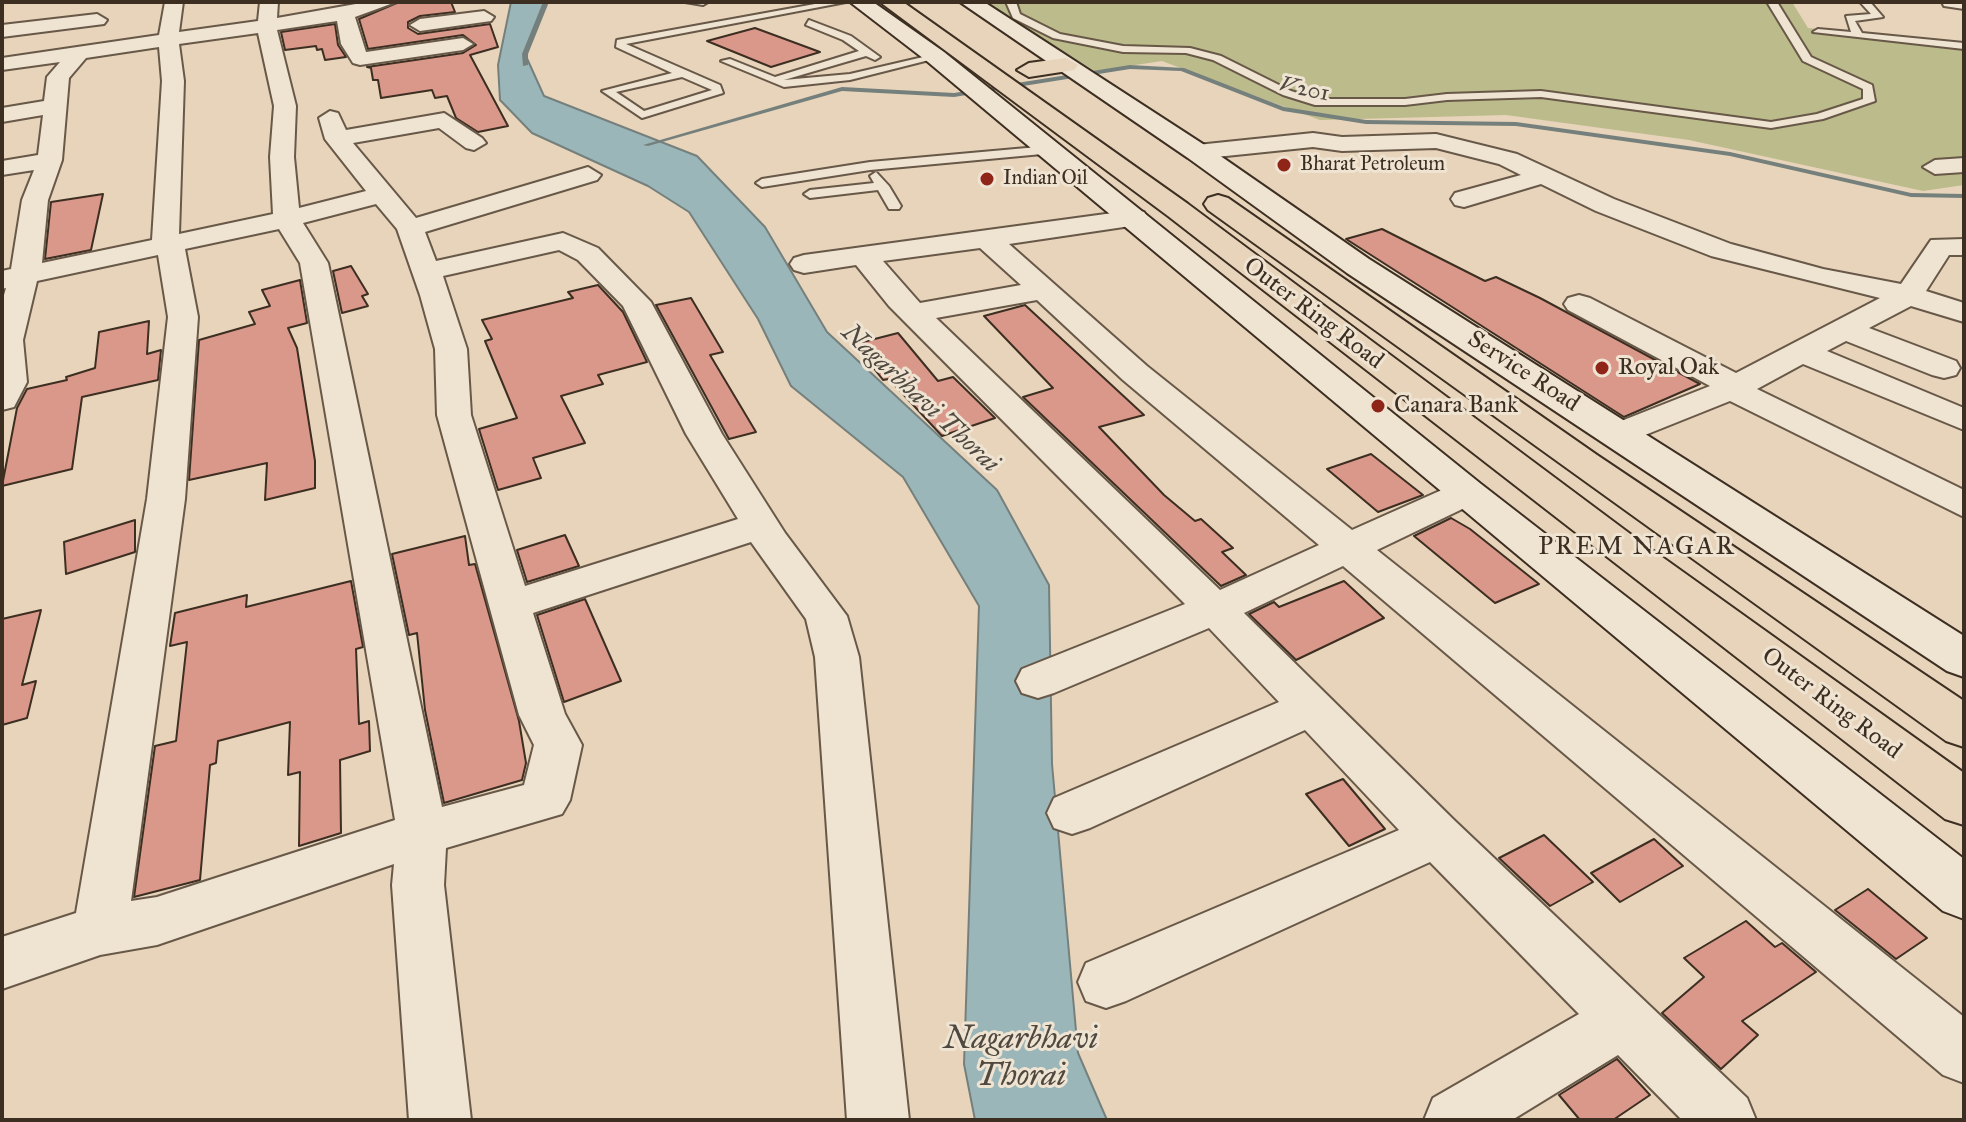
<!DOCTYPE html>
<html>
<head>
<meta charset="utf-8">
<style>
  body { margin:0 }
  #map { position:relative; width:1966px; height:1122px; overflow:hidden; background:#e7d4ba; font-family:"IM FELL Great Primer",serif }
  canvas { display:block }
  .frame { position:absolute; inset:0; border:4px solid #3d2e22; pointer-events:none }
</style>
</head>
<body>
<div id="map">
<canvas width="1966" height="1122"></canvas>
<div class="frame"></div>
</div>
<script>
const g = document.querySelector('canvas').getContext('2d');
g.lineJoin = 'round';
function paint(path, color) {
  g.fillStyle = color;
  g.fill(path, 'evenodd');
}
function toPath(rows) {
  const path = new Path2D();
  for (const r of rows) {
    path.moveTo(r[0], r[1]);
    for (let i = 2; i < r.length; i += 2) path.lineTo(r[i], r[i + 1]);
  }
  return path;
}
function strokePath(path, color, width, dash) {
  g.strokeStyle = color;
  g.lineWidth = width;
  g.lineCap = dash ? 'butt' : 'round';
  g.setLineDash(dash || []);
  g.stroke(path);
}
function drawText(font, color, halo, rows, align = 'center') {
  g.font = font + ' "IM FELL Great Primer",serif';
  g.lineWidth = 6;
  g.setLineDash([]);
  g.textBaseline = 'middle';
  g.strokeStyle = halo;
  g.fillStyle = color;
  for (const [text, x, y, turn = 0] of rows) {
    g.save();
    g.translate(x, y);
    g.rotate((+turn || 0) * Math.PI / 180);
    g.textAlign = isNaN(turn) ? turn : align;
    if (halo) g.strokeText(text, 0, 0);
    g.fillText(text, 0, 0);
    g.restore();
  }
}
paint(toPath([
  [984,2,1792,2,1808,28,1964,42,1964,185,1923,191,1689,140,1506,115,1320,120,1162,61,1095,71]
]), '#bcbb8b');
const water = toPath([
  [511,2,546,2,525,54,544,96,697,156,765,227,827,332,997,490,1049,585,1052,764,1078,1053,1107,1120,975,1120,964,1064,979,606,903,477,791,386,758,319,689,212,648,186,532,133,500,100,498,65,511,2]
]);
paint(water, '#9ab6b9');
strokePath(water, '#75807d', 2);
paint(toPath([
  [543,2,549,2,528,54,528,65,523,66,522,54,543,2],
  [1130,65,1184,68,1284,107,1366,120,1516,122,1730,152,1911,193,1964,194,1964,198,1911,197,1730,156,1516,126,1366,124,1283,111,1181,71,1130,69,954,97,842,91,648,146,643,145,842,87,954,93,1130,65]
]), '#75807d');
const building = toPath([
  [399,2,451,2,455,12,420,16,408,22,408,28,418,34,490,24,498,47,470,55,508,126,478,132,456,118,447,96,435,98,432,90,381,98,378,80,373,80,371,68,367,67,463,53,476,45,463,35,368,49,359,19,399,2],
  [335,24,338,45,346,57,325,60,322,49,317,50,316,46,285,50,281,32,335,24],
  [755,28,820,52,771,67,707,41,755,28],
  [103,194,91,250,45,259,51,202,103,194],
  [1382,229,1485,281,1496,277,1540,298,1700,384,1624,417,1346,239,1382,229],
  [351,266,368,294,362,296,368,306,342,313,333,271,351,266],
  [300,280,307,323,288,328,297,348,315,461,315,488,265,500,267,463,189,480,199,340,255,324,249,312,270,306,262,290,300,280],
  [598,285,623,312,647,362,598,375,603,384,561,396,585,443,533,458,541,478,498,490,479,429,517,418,485,341,492,339,482,320,573,298,568,292,598,285],
  [691,298,723,352,710,355,756,432,729,439,656,305,691,298],
  [1025,305,1144,415,1099,427,1164,495,1195,521,1201,519,1233,548,1222,552,1246,575,1221,586,1023,397,1053,388,984,316,1025,305],
  [149,321,147,354,161,350,158,380,82,397,72,469,2,486,17,408,27,389,67,380,66,377,95,368,99,332,149,321],
  [898,333,938,381,953,377,995,418,942,436,889,379,883,380,855,344,898,333],
  [1371,454,1423,495,1378,512,1327,469,1371,454],
  [1451,518,1470,529,1539,584,1495,603,1414,536,1451,518],
  [135,520,135,552,66,574,64,542,135,520],
  [565,535,579,566,527,582,517,550,565,535],
  [465,536,469,565,475,564,519,721,526,763,522,780,444,803,425,710,417,633,409,635,392,554,465,536],
  [351,581,363,647,356,649,359,724,369,721,370,751,340,760,341,833,299,846,300,772,288,775,290,722,218,741,216,763,210,765,200,880,134,897,155,746,176,741,187,642,170,646,175,613,247,595,246,607,351,581],
  [1344,581,1384,618,1296,660,1249,614,1274,602,1279,607,1344,581],
  [585,599,621,681,564,702,537,615,585,599],
  [41,610,22,685,36,681,27,718,2,725,2,619,41,610],
  [1343,779,1385,829,1349,846,1306,794,1343,779],
  [1544,835,1593,882,1550,906,1499,858,1544,835],
  [1654,839,1683,866,1620,902,1591,873,1654,839],
  [1868,889,1927,938,1896,959,1835,910,1868,889],
  [1746,921,1775,947,1782,943,1816,972,1742,1021,1758,1035,1721,1069,1662,1013,1704,977,1684,958,1746,921],
  [1617,1059,1650,1095,1613,1120,1580,1120,1559,1095,1617,1059]
]);
paint(building, '#d99889');
strokePath(building, '#3d2e22', 2);
const lane = toPath([
  [685,2,708,2,703,5,685,2],
  [826,2,846,2,626,44,720,85,723,93,642,118,602,91,672,73,616,47,617,40,826,2],
  [682,77,712,90,644,111,616,92,682,77],
  [1006,2,1016,2,1020,14,1060,34,1123,46,1190,48,1221,56,1291,91,1316,99,1405,99,1447,94,1541,91,1771,122,1817,114,1863,99,1863,89,1803,61,1767,2,1777,2,1811,57,1872,85,1875,101,1823,119,1771,128,1541,97,1447,100,1405,105,1315,105,1283,95,1213,60,1186,53,1123,52,1053,38,1013,18,1006,2],
  [1860,2,1870,2,1883,17,1855,21,1862,33,1964,43,1964,49,1813,32,1818,29,1851,32,1846,16,1871,14,1860,2],
  [809,20,851,36,880,57,875,60,866,56,784,80,850,74,936,54,941,57,850,80,784,87,721,61,730,59,775,77,859,51,843,40,806,25,809,20],
  [1049,146,1055,150,1053,153,870,170,762,187,756,183,762,179,870,162,1049,146],
  [876,172,889,186,901,206,899,209,889,209,878,190,810,198,804,194,810,190,874,183,870,176,876,172]
]);
const street = toPath([
  [165,2,183,2,179,32,258,21,260,2,278,2,277,18,367,2,396,2,355,17,366,52,463,38,473,44,463,50,360,65,353,63,341,44,337,21,277,30,296,106,294,157,299,208,366,191,325,139,319,118,330,111,338,113,346,130,444,113,482,138,486,143,474,150,466,148,439,128,353,143,416,218,588,167,601,175,597,180,425,232,436,261,563,233,598,248,651,302,722,434,785,533,847,616,859,657,909,1120,847,1120,815,657,806,619,751,542,533,613,565,714,582,745,570,800,562,814,446,848,444,885,471,1120,409,1120,392,885,394,864,157,945,100,955,2,989,2,937,76,913,147,499,168,317,158,255,37,281,23,340,27,382,14,407,2,410,2,302,6,288,2,289,2,271,11,269,22,200,34,170,2,175,2,161,38,155,43,115,2,122,2,108,44,101,47,77,60,62,2,70,2,58,159,35,165,2],
  [258,33,274,106,270,157,273,214,179,234,184,81,179,44,258,33],
  [159,47,162,81,152,240,42,263,48,200,62,160,69,78,86,58,159,47],
  [376,204,397,229,420,295,435,349,437,415,519,715,534,745,524,785,442,807,328,263,303,223,376,204],
  [279,229,300,263,395,820,157,897,131,901,185,499,198,317,185,249,279,229],
  [559,250,578,260,623,306,686,434,738,519,525,586,471,415,467,349,443,276,559,250],
  [1942,2,1964,2,1964,9,1944,6,1942,2],
  [484,11,494,17,491,21,420,31,410,25,420,19,484,11],
  [97,14,107,20,104,24,2,37,2,25,97,14],
  [1313,133,1342,137,1436,134,1517,154,1614,199,1731,244,1823,269,1901,284,1931,240,1964,239,1964,255,1949,255,1926,291,1964,303,1964,322,1911,306,1869,328,1956,361,1960,368,1956,375,1944,378,1932,375,1846,341,1827,351,1964,408,1964,430,1803,364,1757,389,1964,490,1964,517,1730,401,1630,441,1618,445,1606,441,1600,434,1606,427,1710,386,1568,310,1564,304,1568,298,1579,295,1590,298,1736,373,1880,298,1711,256,1596,211,1541,184,1464,207,1455,205,1451,199,1455,193,1521,175,1499,164,1436,148,1342,151,1313,147,1197,159,1185,152,1197,145,1313,133],
  [1964,158,1964,172,1935,174,1923,167,1935,160,1964,158],
  [1135,210,1144,212,1148,218,1144,224,1009,244,1147,366,1352,530,1453,485,1466,481,1479,485,1485,493,1479,501,1377,550,1964,1017,1964,1083,1943,1075,1343,566,1244,613,1455,821,1747,1098,1756,1120,1682,1120,1618,1055,1512,1120,1424,1120,1433,1098,1579,1014,1430,862,1126,1001,1106,1008,1086,1001,1078,982,1086,963,1399,830,1305,730,1090,828,1072,834,1054,828,1047,813,1054,798,1279,702,1209,628,1054,693,1038,698,1022,693,1016,681,1022,669,1185,604,889,306,856,265,804,273,794,270,790,264,794,258,804,255,1135,210],
  [980,248,1021,285,920,303,883,261,980,248],
  [1037,300,1123,380,1319,545,1220,590,936,318,1037,300]
]);
const secondary = toPath([
  [850,2,873,2,944,52,1481,484,1964,859,1964,919,1943,911,928,62,850,2],
  [960,2,984,2,1206,146,1369,259,1964,636,1964,677,1947,671,1347,273,1188,158,960,2]
]);
const highway = toPath([
  [880,2,903,2,1188,204,1637,539,1964,773,1964,825,1945,819,1168,216,880,2],
  [1066,58,1078,65,1074,70,1029,77,1017,70,1029,63,1066,58],
  [1218,195,1228,198,1597,455,1964,701,1964,747,1946,741,1208,210,1204,204,1208,198,1218,195]
]);
strokePath(lane, '#685848', 4);
strokePath(street, '#685848', 4);
strokePath(secondary, '#3d2e22', 4);
strokePath(highway, '#3d2e22', 4);
paint(lane, '#efe3d2');
paint(street, '#efe3d2');
paint(secondary, '#efe3d2');
paint(highway, '#e7d4ba');
for (const [x, y, r, color] of [
  [1284,165,8,"#8f2418"],
  [987,179,8,"#8f2418"],
  [1602,368,8,"#8f2418"],
  [1378,406,8,"#8f2418"]
]) {
  const dot = new Path2D();
  dot.arc(x, y, r, 0, 2 * Math.PI);
  g.fillStyle = color;
  g.fill(dot);
  strokePath(dot, '#efe3d2', 3);
}
drawText('20px', '#3d2e22', '#efe3d2', [
  ["Bharat Petroleum",1300,165],
  ["Indian Oil",1003,179]
], 'left');
drawText('italic 22px', '#504940', '#efe3d2', [
  ["V201",1304,90,12]
]);
drawText('24px', '#3d2e22', '#efe3d2', [
  ["Outer Ring Road",1313,314,37],
  ["Service Road",1523,372,33],
  ["Outer Ring Road",1831,704,37]
]);
drawText('24px', '#3d2e22', '#efe3d2', [
  ["Royal Oak",1618,368],
  ["Canara Bank",1394,406]
], 'left');
drawText('italic 26px', '#504940', '#efe3d2', [
  ["Nagarbhavi Thorai",920,399,43]
]);
g.letterSpacing = '2px';
drawText('26px', '#3d2e22', '#efe3d2', [
  ["PREM NAGAR",1637,548]
]);
g.letterSpacing = '0px';
drawText('italic 32px', '#504940', '#efe3d2', [
  ["Nagarbhavi",1021,1040],
  ["Thorai",1021,1077]
]);
</script>
</body>
</html>
